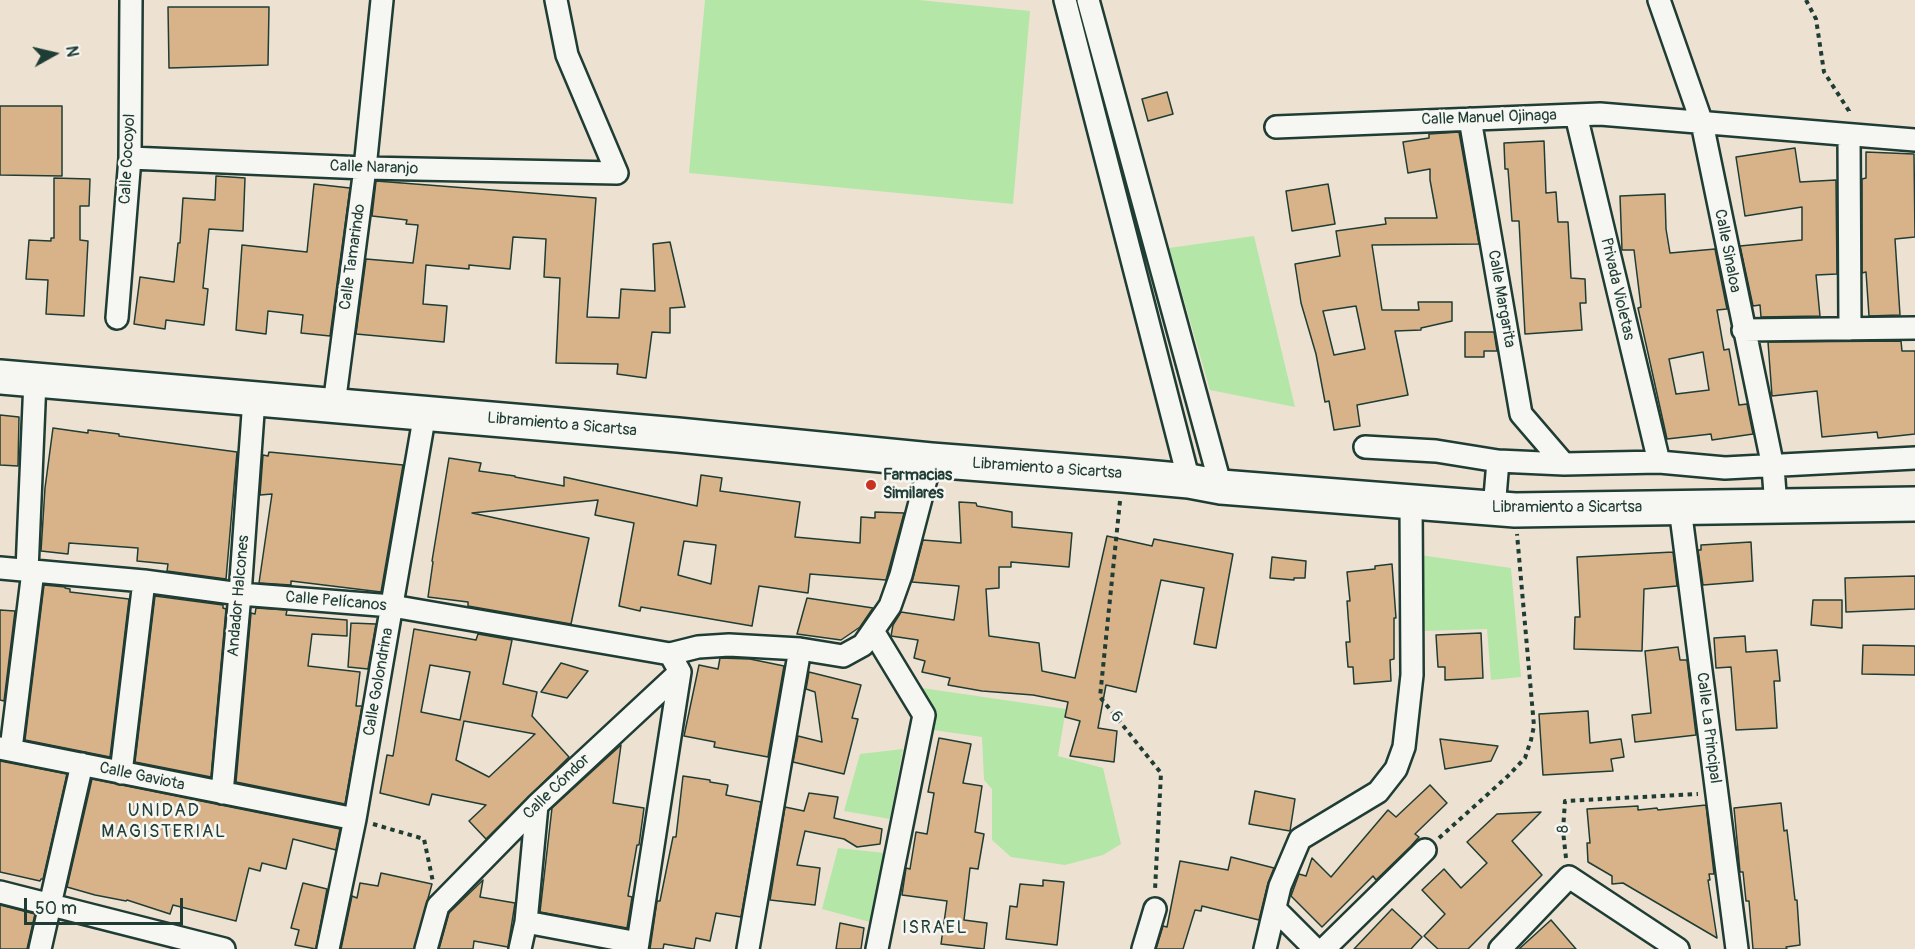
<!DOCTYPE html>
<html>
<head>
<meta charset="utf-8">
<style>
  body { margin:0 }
  #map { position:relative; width:1915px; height:949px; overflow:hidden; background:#ede2d2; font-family:Pangolin,sans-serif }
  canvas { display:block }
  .north { position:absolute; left:24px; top:24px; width:60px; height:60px; -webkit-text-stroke:4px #f6f6f2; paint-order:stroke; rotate:82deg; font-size:16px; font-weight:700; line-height:24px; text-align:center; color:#1f3d34 }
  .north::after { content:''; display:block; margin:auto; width:21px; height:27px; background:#1f3d34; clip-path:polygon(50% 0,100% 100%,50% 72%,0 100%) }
  .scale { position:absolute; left:24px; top:898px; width:159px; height:27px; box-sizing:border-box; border:3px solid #1f3d34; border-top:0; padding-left:8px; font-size:18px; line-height:21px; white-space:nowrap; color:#1f3d34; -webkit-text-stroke:4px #f6f6f2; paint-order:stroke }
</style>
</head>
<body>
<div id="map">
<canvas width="1915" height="949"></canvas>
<div class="north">N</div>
<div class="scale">50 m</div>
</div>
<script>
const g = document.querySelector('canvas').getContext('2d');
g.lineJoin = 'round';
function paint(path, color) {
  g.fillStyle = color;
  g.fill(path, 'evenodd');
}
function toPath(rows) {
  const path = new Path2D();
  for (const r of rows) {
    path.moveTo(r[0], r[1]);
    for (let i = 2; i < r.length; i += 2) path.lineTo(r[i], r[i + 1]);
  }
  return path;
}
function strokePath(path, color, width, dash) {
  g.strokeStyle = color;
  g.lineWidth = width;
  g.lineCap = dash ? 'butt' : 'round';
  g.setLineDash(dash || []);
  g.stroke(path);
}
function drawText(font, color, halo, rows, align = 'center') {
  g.font = font + ' Pangolin,sans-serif';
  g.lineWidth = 5;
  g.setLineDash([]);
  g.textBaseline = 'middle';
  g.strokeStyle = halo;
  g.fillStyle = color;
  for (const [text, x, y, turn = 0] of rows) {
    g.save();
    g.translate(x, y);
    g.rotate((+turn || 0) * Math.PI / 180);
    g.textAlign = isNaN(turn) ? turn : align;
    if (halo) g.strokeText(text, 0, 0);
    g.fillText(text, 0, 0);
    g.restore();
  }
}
paint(toPath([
  [705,0,919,0,1030,11,1013,204,689,173],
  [1254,236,1295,407,1210,390,1169,248],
  [1420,555,1511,568,1521,677,1491,680,1487,629,1425,631],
  [922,688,1066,709,1058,756,1103,768,1121,844,1103,855,1065,865,1011,857,992,840,992,789,984,780,982,737,933,730],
  [903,749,890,819,844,811,860,754],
  [838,848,885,853,870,922,822,909]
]), '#b4e6a7');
const building = toPath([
  [168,7,269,7,268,65,169,68,168,7],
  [1167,92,1173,114,1148,121,1142,99,1167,92],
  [0,106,62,106,62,176,0,175,0,106],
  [1459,132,1479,244,1372,245,1382,310,1419,310,1418,302,1452,302,1452,321,1421,328,1421,330,1395,331,1408,395,1357,405,1360,426,1334,430,1329,401,1325,402,1316,354,1301,303,1295,264,1340,256,1336,231,1386,224,1385,218,1437,218,1430,180,1430,169,1408,173,1403,142,1429,138,1429,134,1459,132],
  [1356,306,1365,349,1334,355,1323,311,1356,306],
  [1544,141,1546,193,1556,192,1558,222,1568,222,1571,278,1585,279,1586,303,1580,303,1582,330,1525,334,1519,221,1512,221,1508,169,1505,169,1504,143,1544,141],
  [1795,148,1800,182,1836,180,1837,274,1816,275,1820,316,1761,317,1760,305,1753,306,1740,246,1802,240,1802,207,1745,216,1736,157,1795,148],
  [1866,152,1914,154,1915,237,1895,239,1900,315,1869,316,1866,272,1862,273,1862,179,1866,178,1866,152],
  [216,176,245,178,243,231,209,229,203,288,208,289,204,325,166,320,165,329,134,324,140,277,174,282,178,243,180,243,183,198,215,200,216,176],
  [54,178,90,179,89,206,80,206,80,240,88,241,84,316,46,314,48,280,26,279,29,240,51,241,51,238,54,238,54,178],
  [376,181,596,198,587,317,619,318,621,289,655,291,653,244,670,242,685,307,670,308,670,333,652,332,646,378,617,374,618,364,556,363,560,278,544,277,546,239,513,237,510,269,469,265,469,269,426,265,423,304,447,306,444,342,356,334,366,259,413,263,418,225,406,224,407,220,372,216,376,181],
  [314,184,350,188,330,336,301,333,303,315,268,311,266,334,236,330,242,245,307,252,314,184],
  [1328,184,1335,224,1292,231,1286,191,1328,184],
  [1665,194,1666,229,1670,253,1715,249,1727,309,1717,310,1724,350,1729,349,1739,405,1747,404,1753,434,1712,440,1711,434,1667,439,1638,308,1641,307,1634,250,1622,250,1620,196,1665,194],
  [1703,352,1709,390,1676,394,1669,359,1703,352],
  [1465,332,1494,332,1497,351,1484,351,1484,357,1465,357,1465,332],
  [1901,341,1902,351,1915,351,1915,434,1878,438,1877,432,1822,437,1817,391,1772,396,1768,342,1901,341],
  [0,415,19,417,18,466,0,465,0,415],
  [53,428,88,433,88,430,119,434,119,436,237,452,226,579,167,571,168,564,137,561,138,548,69,543,68,554,41,551,45,488,53,428],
  [269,452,403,465,381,592,291,581,291,585,259,583,272,494,260,495,263,455,268,456,269,452],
  [449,458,481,463,479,471,515,476,515,477,564,486,564,477,697,506,701,475,722,478,720,491,800,502,795,537,860,543,861,517,875,518,875,512,904,513,886,580,810,574,808,593,759,586,752,626,641,607,640,611,619,606,634,523,595,515,598,500,472,513,589,538,571,624,468,606,468,602,428,597,433,562,432,561,449,458],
  [684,541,716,545,711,584,678,575,684,541],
  [959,502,976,503,977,506,1012,512,1012,527,1072,533,1069,567,1011,562,1011,567,999,567,999,588,986,589,989,636,1039,643,1042,671,1075,678,1107,536,1152,546,1154,539,1233,554,1216,648,1194,644,1204,588,1161,580,1136,692,1106,685,1098,728,1117,731,1114,762,1070,756,1080,721,1065,717,1068,702,1033,695,982,691,948,685,950,678,922,672,925,661,914,658,918,640,891,636,893,625,901,612,954,620,959,586,912,582,923,540,961,543,959,502],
  [1751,542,1753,581,1703,585,1698,550,1701,550,1701,545,1751,542],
  [1673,552,1677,586,1644,589,1642,651,1574,649,1575,617,1580,617,1577,557,1673,552],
  [1272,557,1306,561,1305,578,1294,578,1294,580,1270,578,1272,557],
  [1392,564,1396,618,1394,618,1394,659,1390,660,1391,681,1354,684,1353,667,1348,667,1346,642,1350,642,1347,601,1350,601,1347,572,1375,569,1375,566,1392,564],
  [1915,576,1915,609,1846,612,1845,578,1915,576],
  [44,585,65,587,65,588,70,589,70,592,129,599,110,757,25,740,44,585],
  [155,596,223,605,223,608,226,609,211,777,135,762,155,596],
  [807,598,873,608,860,627,841,640,797,634,807,598],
  [1813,600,1842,600,1842,628,1811,625,1813,600],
  [256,608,287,610,286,615,347,620,347,636,312,634,308,666,360,672,356,706,362,706,345,804,236,782,251,613,255,614,256,608],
  [0,610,15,611,4,701,0,700,0,610],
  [351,623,376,624,368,669,348,667,351,623],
  [414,629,476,640,478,634,512,640,503,684,537,692,532,716,569,757,486,839,469,821,486,805,432,794,429,805,380,793,387,755,393,756,414,629],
  [430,665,470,672,460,720,421,712,430,665],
  [464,721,535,734,489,777,456,760,464,721],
  [1481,633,1483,678,1445,680,1445,667,1438,667,1436,635,1481,633],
  [1745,636,1746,652,1777,650,1780,681,1774,681,1777,728,1736,730,1731,667,1716,668,1714,638,1745,636],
  [1863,645,1915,646,1915,675,1862,674,1863,645],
  [1678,647,1680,660,1687,660,1696,735,1635,742,1632,715,1651,713,1645,651,1678,647],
  [720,658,750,659,784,666,768,757,714,747,715,742,684,736,699,665,718,669,720,658],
  [561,663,588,671,567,698,541,692,561,663],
  [809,672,861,685,852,718,858,719,844,774,793,762,798,736,822,742,815,692,806,689,809,672],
  [1588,711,1590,743,1621,739,1624,757,1611,759,1613,771,1543,775,1539,714,1588,711],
  [939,738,971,744,963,783,982,786,975,832,984,834,978,869,970,868,964,920,987,923,984,949,941,944,947,901,902,895,906,868,910,869,916,832,927,834,934,793,928,792,939,738],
  [1440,739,1498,746,1491,761,1445,769,1440,739],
  [621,745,613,803,644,808,639,845,637,845,628,896,632,897,627,928,540,912,552,808,621,745],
  [0,761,67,774,43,879,41,879,40,881,0,872,0,761],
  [683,776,710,780,710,782,728,785,726,795,761,802,741,917,716,913,710,941,696,938,694,949,664,944,663,949,650,949,657,901,660,901,673,837,676,837,683,776],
  [92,779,340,829,336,850,293,839,286,869,262,863,260,871,249,868,236,921,173,905,170,914,127,900,126,901,95,895,67,887,92,779],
  [1430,785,1447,803,1415,834,1419,837,1411,846,1376,880,1373,876,1322,927,1291,896,1299,874,1306,876,1312,858,1331,877,1388,810,1396,817,1430,785],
  [1255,791,1295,799,1290,831,1249,824,1255,791],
  [809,793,838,797,834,818,882,829,880,844,857,847,844,839,805,831,797,865,820,868,815,905,770,900,785,807,804,811,809,793],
  [1781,803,1784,831,1787,830,1795,900,1797,900,1800,945,1786,947,1787,949,1753,949,1749,901,1746,901,1743,872,1740,872,1734,808,1781,803],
  [1706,805,1714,874,1709,874,1710,880,1708,880,1717,938,1623,883,1612,884,1612,876,1588,862,1587,843,1590,843,1587,809,1638,806,1638,810,1657,808,1658,810,1706,805],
  [1541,812,1512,841,1542,875,1468,949,1438,949,1424,936,1445,914,1422,890,1444,869,1461,888,1487,863,1467,842,1497,814,1541,812],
  [1231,857,1274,868,1268,883,1259,920,1202,906,1201,911,1195,910,1183,949,1156,949,1163,926,1167,927,1180,861,1228,870,1231,857],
  [381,873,432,884,414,949,341,949,352,896,357,898,360,883,378,886,381,873],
  [483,880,480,897,515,903,508,947,474,941,473,949,439,949,449,913,483,880],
  [1043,880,1064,882,1057,945,1006,939,1010,906,1017,907,1020,884,1043,886,1043,880],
  [303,883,327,889,316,949,295,945,299,930,291,928,303,883],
  [0,905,35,914,27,949,0,949,0,905],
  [1392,909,1422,937,1411,949,1354,949,1392,909],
  [1551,920,1576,949,1519,949,1551,920],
  [840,923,864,928,861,949,836,949,840,923]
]);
paint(building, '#d8b289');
strokePath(building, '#1f3d34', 1.5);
const street = toPath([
  [1065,0,1189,481],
  [1088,0,1221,487],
  [1659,0,1702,123,1773,467,1776,507],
  [1576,115,1659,462],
  [1470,119,1521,414,1564,464],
  [1276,127,1600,114,1915,140],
  [1849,135,1850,329],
  [130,158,365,168,617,173,567,55,556,0],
  [117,318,130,158,131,0],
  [1743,330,1915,328],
  [334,405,365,168,382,0],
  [1365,447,1436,451,1498,461,1564,464,1659,462,1725,468,1915,458],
  [1680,508,1737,949],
  [1494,509,1498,461],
  [0,568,144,581,240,594,392,606,670,654],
  [27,571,35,380],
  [873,631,924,715,877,949],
  [680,672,670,654,698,647,729,645,800,649,843,656,863,645,890,606,901,575,931,460],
  [0,748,355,819],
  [11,749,33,571],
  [121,773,144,581],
  [222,793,240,594,254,399],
  [0,892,224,949],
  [1275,909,1315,949],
  [526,922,638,943],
  [40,949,82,764],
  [328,949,355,819,425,413],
  [426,949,438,906,537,805,680,672],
  [520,949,526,922,537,805],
  [637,949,680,672],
  [748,949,800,649],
  [1143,949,1155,909],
  [1265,949,1280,886,1300,839,1378,792,1396,769,1404,747,1412,675,1411,501],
  [1324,949,1425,850],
  [1500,949,1569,877,1678,949]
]);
const primary = toPath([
  [0,377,678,435,931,460,1123,475,1189,481,1221,487,1515,510,1915,504]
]);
strokePath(street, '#1f3d34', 26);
strokePath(primary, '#1f3d34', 38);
strokePath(toPath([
  [1806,0,1816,19,1824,72,1849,111,1849,115],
  [1120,501,1100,697,1161,773,1155,890],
  [373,824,424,839,433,882],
  [1439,838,1508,776,1525,758,1531,740,1534,726,1517,534],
  [1566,858,1563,831,1565,801,1698,794]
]), '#1f3d34', 4, [4.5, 4.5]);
strokePath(street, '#f6f6f2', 21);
strokePath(primary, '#f6f6f2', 33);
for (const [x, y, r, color] of [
  [871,485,6,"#c8321e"]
]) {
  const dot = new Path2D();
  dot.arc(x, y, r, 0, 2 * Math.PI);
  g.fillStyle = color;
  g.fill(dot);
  strokePath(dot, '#f6f6f2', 2);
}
drawText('16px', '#1f3d34', '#f6f6f2', [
  ["Calle Manuel Ojinaga",1489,118,-2],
  ["Calle Cocoyol",128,159,-87],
  ["Calle Naranjo",374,168,2],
  ["Calle Sinaloa",1727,251,79],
  ["Calle Tamarindo",353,257,-82],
  ["Privada Violetas",1617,289,77],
  ["Calle Margarita",1501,299,80],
  ["Libramiento a Sicartsa",562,425,5],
  ["Libramiento a Sicartsa",1047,469,4],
  ["Libramiento a Sicartsa",1567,508],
  ["Andador Halcones",239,596,-85],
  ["Calle Pelícanos",336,602,5],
  ["Calle Golondrina",379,682,-80],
  ["6",1116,717,51],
  ["Calle La Principal",1708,728,83],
  ["Calle Gaviota",142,777,12],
  ["Calle Cóndor",557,787,-44],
  ["8",1564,829,-91]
]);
drawText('bold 16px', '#1f3d34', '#f6f6f2', [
  ["Farmacias",883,476],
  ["Similares",883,494]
], 'left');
g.letterSpacing = '1.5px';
drawText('18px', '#1f3d34', '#f6f6f2', [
  ["UNIDAD",164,811],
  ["MAGISTERIAL",164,832],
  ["ISRAEL",935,928]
]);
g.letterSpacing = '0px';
</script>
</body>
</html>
